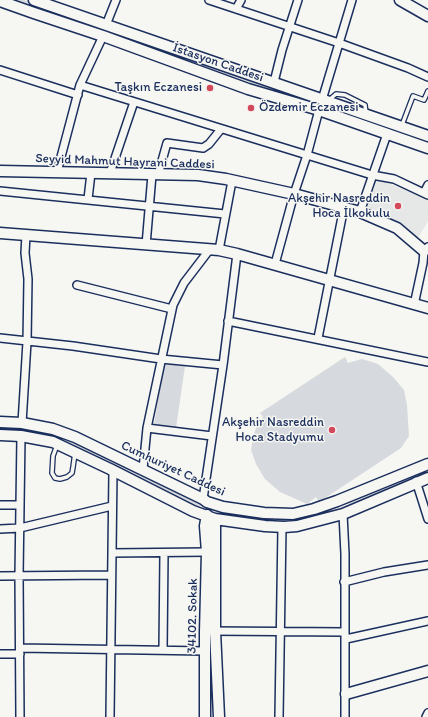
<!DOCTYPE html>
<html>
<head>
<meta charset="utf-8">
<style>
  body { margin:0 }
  canvas { display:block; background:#f6f6f2 }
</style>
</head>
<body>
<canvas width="428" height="717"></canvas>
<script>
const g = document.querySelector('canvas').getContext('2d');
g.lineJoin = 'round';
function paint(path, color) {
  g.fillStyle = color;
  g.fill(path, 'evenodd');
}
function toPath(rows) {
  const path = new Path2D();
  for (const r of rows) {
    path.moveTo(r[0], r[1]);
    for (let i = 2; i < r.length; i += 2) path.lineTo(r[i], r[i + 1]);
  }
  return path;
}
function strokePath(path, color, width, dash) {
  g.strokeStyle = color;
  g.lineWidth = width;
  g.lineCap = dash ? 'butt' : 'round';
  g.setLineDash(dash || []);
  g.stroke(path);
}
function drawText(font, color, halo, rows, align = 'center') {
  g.font = font + ' Itim,sans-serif';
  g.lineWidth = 3;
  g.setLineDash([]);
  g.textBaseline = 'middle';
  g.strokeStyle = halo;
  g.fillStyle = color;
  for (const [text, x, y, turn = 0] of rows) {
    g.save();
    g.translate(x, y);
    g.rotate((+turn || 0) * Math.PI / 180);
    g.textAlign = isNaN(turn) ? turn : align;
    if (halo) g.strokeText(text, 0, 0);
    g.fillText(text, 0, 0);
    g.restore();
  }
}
paint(toPath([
  [374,178,416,194,428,201,428,221,418,238,403,226,366,212]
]), '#e6e7e7');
paint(toPath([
  [12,0,24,0,97,25,97,28,95,29],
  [115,31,316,102,315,105,113,36],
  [328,107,428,141,428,145,326,111],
  [345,357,348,363,362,359,378,364,393,377,404,390,407,405,409,436,401,448,319,502,316,497,307,504,280,492,265,479,256,464,251,450,253,437,257,425,263,417,260,413],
  [164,364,185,366,176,428,154,425],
  [25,429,53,434,70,441,199,504,200,507,198,508,59,440,42,434,24,432,24,430],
  [409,476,411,477,411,479,349,504,347,502],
  [331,508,334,511,332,512,306,520,276,523,219,515,219,513,220,512,258,518,292,519]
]), '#d6d9dd');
const lane = toPath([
  [329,100,336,94,345,95,365,105,366,114],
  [402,125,413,96,424,100,428,91],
  [57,445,53,456,52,473,55,478,60,479,67,477,72,473,73,467,75,453]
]);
const street = toPath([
  [209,0,339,43,408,68,428,77],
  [236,9,241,0],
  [106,25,116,0],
  [0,70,78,95],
  [274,82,282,50,298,0],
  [80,85,307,155,372,175,394,179,428,195],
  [322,100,352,0],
  [57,172,80,85,103,36],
  [110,173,134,102],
  [158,175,167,143,203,148,209,144,221,129],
  [0,191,225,214],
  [424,193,428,185],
  [88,199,91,173],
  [360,212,387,134],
  [146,245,152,175],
  [219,250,232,181],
  [275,264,294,194,307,155,319,110],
  [77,285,172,309],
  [414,305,423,263,424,251,428,247],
  [228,321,428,362],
  [0,338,73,346,161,359,223,365],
  [318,338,344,207],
  [22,423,27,342,28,279,25,253,26,235],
  [147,428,212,436],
  [143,469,147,428,173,305,184,283,210,249],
  [416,481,428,519],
  [203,499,223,365,237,254],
  [0,505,20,505],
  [343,514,345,554,345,717],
  [0,529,20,528,112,506],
  [112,553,207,552],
  [0,576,111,575],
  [344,582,384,572,428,565],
  [211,631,345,632],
  [346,639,428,621],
  [20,648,205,651],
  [163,650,164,553],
  [0,654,20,654],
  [20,717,19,576,21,436],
  [110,717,113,471],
  [279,717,282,527],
  [426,717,428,713]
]);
const secondary = toPath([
  [34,0,428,136],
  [400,0,428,16],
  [0,1,34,13,103,36,248,89,319,110,428,148],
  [0,171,198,175,226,179,294,194,360,212,397,228,424,251],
  [0,233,219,250,237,254,428,308],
  [0,422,22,423,53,429,75,437,203,499,207,502,223,507,264,513,293,514,314,509,337,501,428,464],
  [0,435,21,436,53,442,110,469,193,511,215,519,265,526,284,527,297,526,343,514,428,478],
  [215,519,215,631,219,717],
  [346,694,428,671],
  [205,717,205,632,207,552,205,526,207,515]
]);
strokePath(lane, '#1b2f5e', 6);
strokePath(street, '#1b2f5e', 10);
strokePath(secondary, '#1b2f5e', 13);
strokePath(lane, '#f6f6f2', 3.5);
strokePath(street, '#f6f6f2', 7);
strokePath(secondary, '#f6f6f2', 10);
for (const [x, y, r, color] of [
  [210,88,4,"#d1495b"],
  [251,108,4,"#d1495b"],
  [398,206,4,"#d1495b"],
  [332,430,4,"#d1495b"]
]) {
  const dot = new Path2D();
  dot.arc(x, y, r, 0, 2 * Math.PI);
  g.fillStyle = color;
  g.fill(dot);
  strokePath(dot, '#f6f6f2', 1.5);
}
drawText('13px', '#1b2f5e', '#f6f6f2', [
  ["İstasyon Caddesi",218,63,19],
  ["Seyyid Mahmut Hayrani Caddesi",125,162,2],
  ["Cumhuriyet Caddesi",173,469,25],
  ["34102. Sokak",193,616,-89]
]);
drawText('13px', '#1b2f5e', '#f6f6f2', [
  ["Taşkın Eczanesi",202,88],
  ["Özdemir Eczanesi",259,108,"left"],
  ["Akşehir Nasreddin",390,199],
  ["Hoca İlkokulu",390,214],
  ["Akşehir Nasreddin",324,423],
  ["Hoca Stadyumu",324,438]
], 'right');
</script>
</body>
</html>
